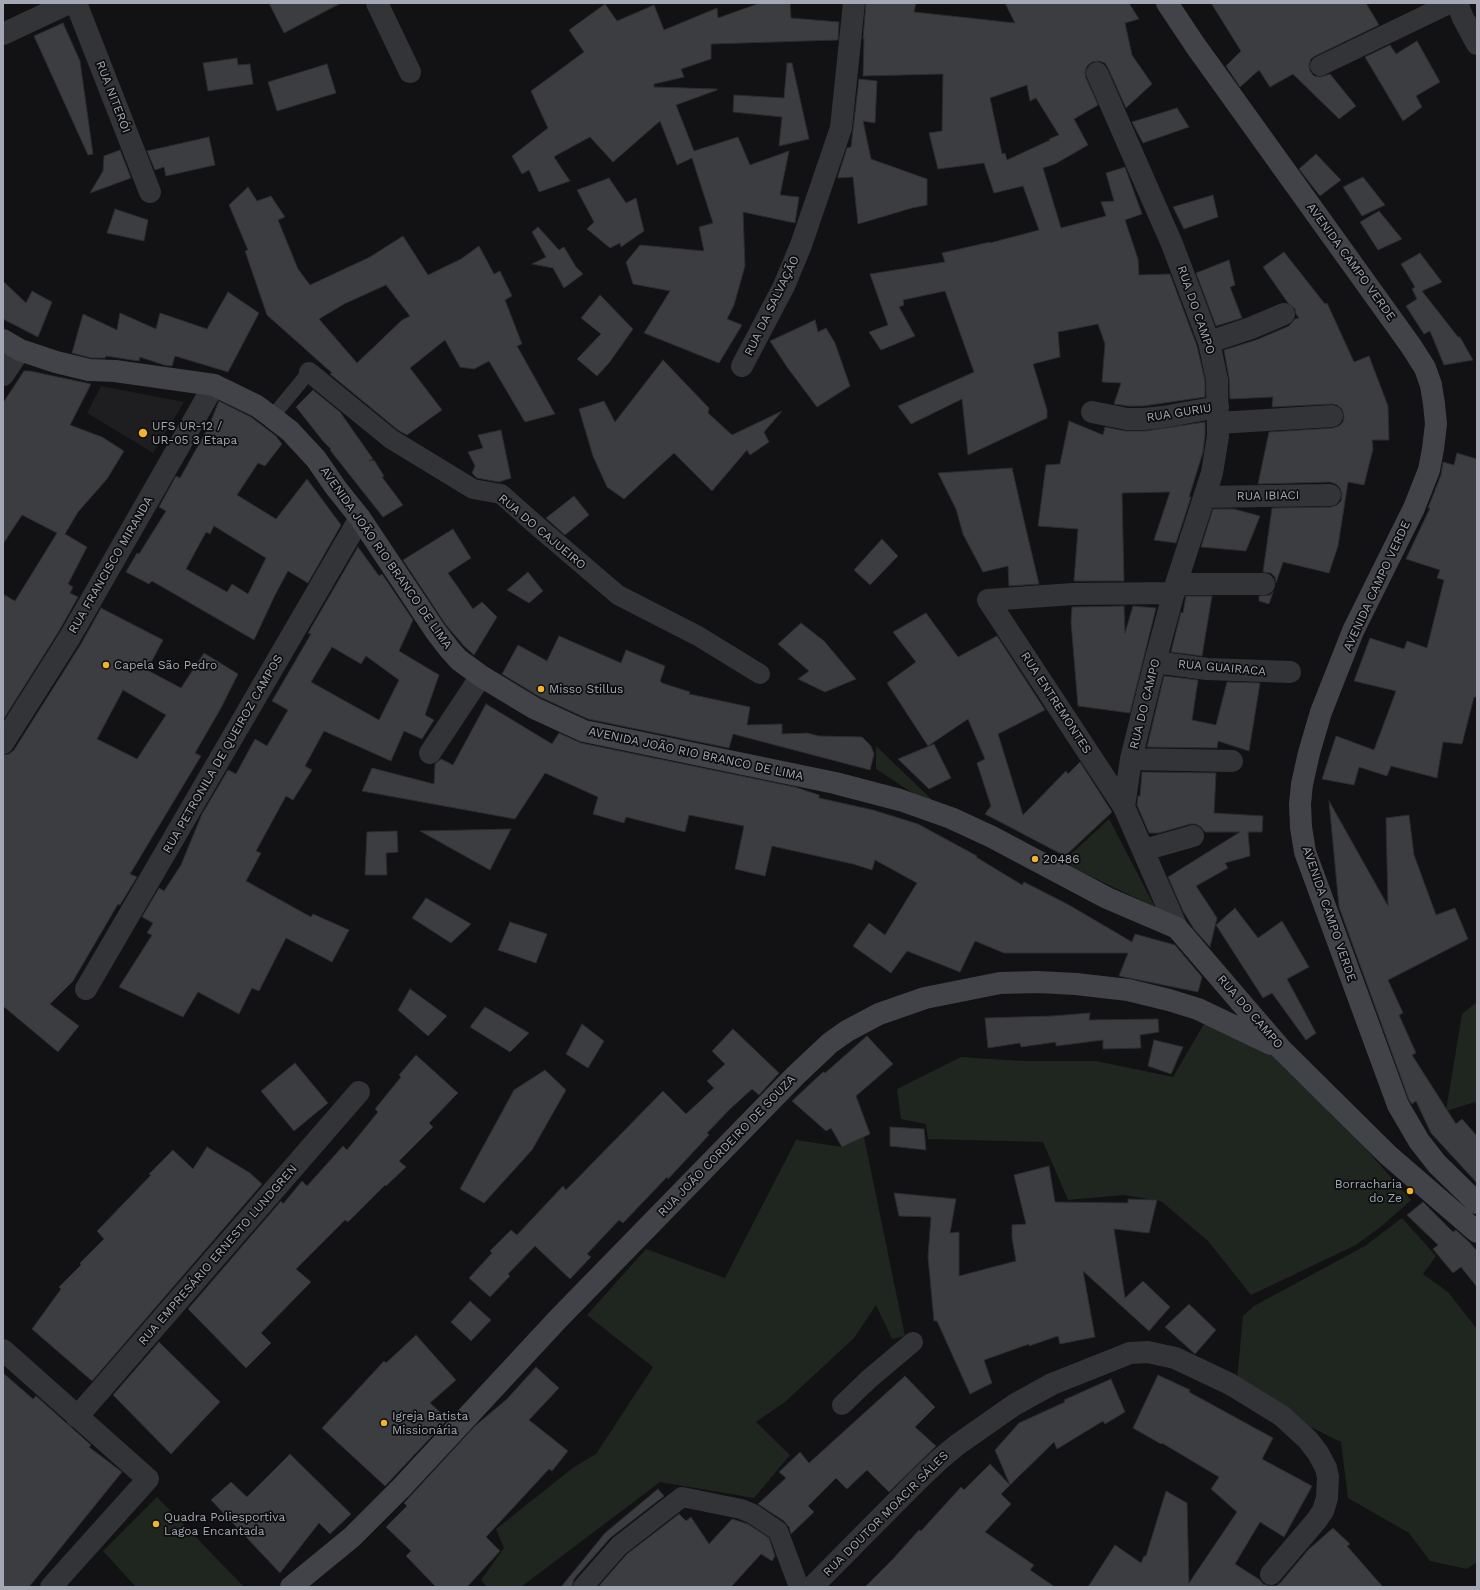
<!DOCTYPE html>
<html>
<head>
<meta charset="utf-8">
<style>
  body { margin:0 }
  #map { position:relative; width:1480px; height:1590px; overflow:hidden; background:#121214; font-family:"Work Sans",sans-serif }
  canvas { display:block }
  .frame { position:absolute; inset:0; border:4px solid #a3a8b4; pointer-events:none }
</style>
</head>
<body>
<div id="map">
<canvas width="1480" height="1590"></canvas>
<div class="frame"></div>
</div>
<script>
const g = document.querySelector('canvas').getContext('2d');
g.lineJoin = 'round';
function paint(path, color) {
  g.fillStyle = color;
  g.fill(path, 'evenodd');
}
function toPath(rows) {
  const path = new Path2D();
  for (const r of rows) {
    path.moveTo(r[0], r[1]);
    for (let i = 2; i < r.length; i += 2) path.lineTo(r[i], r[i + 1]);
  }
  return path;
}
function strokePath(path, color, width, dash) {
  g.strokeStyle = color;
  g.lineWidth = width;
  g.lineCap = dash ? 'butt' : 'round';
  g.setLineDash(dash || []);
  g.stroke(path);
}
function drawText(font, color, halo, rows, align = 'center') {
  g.font = font + ' "Work Sans",sans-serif';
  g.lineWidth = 3.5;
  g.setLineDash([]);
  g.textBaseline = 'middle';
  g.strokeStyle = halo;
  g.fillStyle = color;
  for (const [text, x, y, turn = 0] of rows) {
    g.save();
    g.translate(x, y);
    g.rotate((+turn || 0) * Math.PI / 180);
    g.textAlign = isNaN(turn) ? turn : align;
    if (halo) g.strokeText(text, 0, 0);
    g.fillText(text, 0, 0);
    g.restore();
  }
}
paint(toPath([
  [101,386,184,402,153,453,87,413]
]), '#1e1e21');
paint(toPath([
  [876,746,951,818,876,769],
  [1109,819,1155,907,1071,867,1071,854],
  [1477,1002,1477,1104,1475,1102,1446,1111,1462,1014],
  [1204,1024,1276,1047,1411,1200,1383,1225,1356,1245,1251,1295,1208,1241,1161,1201,1124,1195,1068,1200,1043,1142,928,1139,926,1124,901,1119,897,1089,961,1057,1021,1061,1096,1061,1173,1077],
  [864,1137,905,1336,892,1339,876,1305,854,1338,785,1402,756,1422,790,1455,754,1498,660,1482,521,1587,487,1587,481,1580,504,1548,496,1529,574,1467,596,1454,653,1367,587,1315,646,1249,725,1278,796,1140,842,1147],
  [1402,1218,1436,1256,1423,1274,1448,1292,1477,1329,1477,1562,1467,1569,1430,1561,1409,1533,1348,1498,1341,1442,1236,1390,1243,1316,1254,1306,1365,1246],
  [157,1497,244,1587,136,1587,103,1551]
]), '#1e261f');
const building = toPath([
  [269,3,341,3,284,33,269,3],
  [760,3,790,3,791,18,839,22,838,40,711,44,711,59,681,69,684,77,654,84,654,87,717,89,717,90,676,105,694,151,738,137,750,165,789,151,780,195,799,197,795,223,743,212,745,266,734,305,727,319,742,325,719,363,644,333,670,291,633,284,626,262,640,245,704,251,699,227,713,223,692,158,677,165,660,121,613,162,590,137,555,156,554,157,570,181,539,192,529,170,522,174,512,156,548,128,531,91,584,52,569,30,605,4,617,21,654,5,664,30,717,8,718,18,760,3],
  [866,3,916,3,914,12,1015,23,1005,3,1129,3,1139,19,1125,23,1132,55,1152,84,1126,108,1108,68,1105,63,1099,61,1092,62,1087,66,1085,72,1086,78,1098,105,1074,119,1088,145,1055,164,1043,168,1061,228,1106,216,1101,202,1114,201,1106,173,1125,167,1142,214,1125,220,1138,259,1139,275,1170,274,1197,346,1205,381,1205,397,1143,406,1128,406,1114,404,1121,383,1102,382,1105,344,1098,324,1058,332,1060,357,1033,364,1047,410,1047,418,968,455,962,399,911,424,898,406,974,372,945,291,903,300,904,305,899,307,915,336,881,350,869,332,888,325,870,274,945,262,942,253,990,242,990,243,1039,230,1023,186,994,193,984,163,938,169,929,133,942,131,943,74,863,76,864,38,863,39,866,3],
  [1027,85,1030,101,1036,98,1059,135,1049,139,1050,140,1007,160,1005,153,1002,154,990,98,1027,85],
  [1211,3,1366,3,1379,25,1315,56,1311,59,1309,65,1310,71,1314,76,1320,77,1330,74,1356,106,1339,119,1293,74,1270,87,1259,70,1240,87,1226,66,1241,51,1211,3],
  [63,23,80,61,93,154,88,155,34,36,63,23],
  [1417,41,1440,82,1416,96,1422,107,1403,121,1365,57,1390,45,1396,54,1417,41],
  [237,58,238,65,250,64,253,84,208,91,203,63,237,58],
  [787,63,792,63,809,139,779,146,782,117,733,112,734,95,784,98,787,63],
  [327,64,336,93,277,111,268,82,327,64],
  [859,79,877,81,875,123,863,121,871,159,927,179,927,205,912,208,858,224,853,177,838,178,838,176,847,148,851,147,859,79],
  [1177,108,1189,127,1143,143,1132,122,1177,108],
  [209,137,215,165,166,176,164,167,155,170,147,151,209,137],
  [120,150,131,178,90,193,103,171,104,156,120,150],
  [1316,154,1341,180,1320,196,1299,169,1316,154],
  [1363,177,1385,205,1362,216,1343,187,1363,177],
  [609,178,626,203,636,198,644,231,621,247,620,243,610,248,587,229,594,222,577,190,609,178],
  [248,187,257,201,271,196,285,217,278,220,298,269,310,285,370,257,403,236,428,275,461,259,479,246,494,274,500,271,512,296,505,300,522,344,517,346,555,414,525,422,489,361,474,369,460,367,445,340,410,368,442,410,407,435,398,430,330,374,332,373,267,315,245,251,248,250,229,205,248,187],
  [386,285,410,316,402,320,357,363,319,319,344,304,386,285],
  [1213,195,1218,217,1184,229,1173,207,1213,195],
  [115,209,148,220,144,241,107,233,115,209],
  [1379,211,1402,239,1378,250,1360,222,1379,211],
  [538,227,559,250,564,247,576,267,583,274,564,288,553,268,532,264,546,257,532,232,538,227],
  [1284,252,1325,304,1327,303,1354,362,1369,356,1388,406,1389,440,1372,440,1373,449,1364,485,1348,482,1338,546,1329,573,1283,562,1276,583,1275,577,1271,573,1263,572,1272,508,1331,507,1337,505,1341,501,1342,494,1340,488,1336,484,1330,482,1258,484,1269,432,1333,428,1339,426,1343,422,1344,416,1342,409,1337,405,1332,404,1272,407,1273,397,1230,399,1229,378,1224,350,1256,340,1289,326,1295,319,1299,318,1296,314,1295,309,1288,303,1263,267,1284,252],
  [1420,253,1442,282,1422,291,1458,337,1460,337,1473,360,1444,365,1430,331,1424,334,1406,306,1417,299,1412,289,1415,287,1401,264,1420,253],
  [1229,260,1235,285,1230,287,1242,318,1216,326,1196,273,1229,260],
  [3,281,26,303,32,291,52,302,38,337,3,319,3,281],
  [228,292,259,313,228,372,175,356,172,366,164,365,140,357,139,361,106,356,105,358,91,358,72,353,83,314,117,330,120,313,156,329,160,313,207,329,228,292],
  [600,295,633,329,609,363,597,376,577,359,601,334,581,318,600,295],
  [815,320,818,332,826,328,835,343,850,386,817,407,787,367,770,341,815,320],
  [663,360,709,408,708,413,732,435,782,411,764,432,769,442,750,455,747,450,712,491,674,453,624,499,607,487,593,456,579,409,604,401,615,422,663,360],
  [24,371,30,371,91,384,70,425,102,437,124,451,107,479,78,512,65,534,87,547,68,584,73,587,70,593,78,597,59,631,3,720,3,594,15,601,57,533,22,515,3,544,3,403,24,371],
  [313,390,340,412,373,459,369,461,374,460,384,476,382,477,403,505,383,517,330,450,331,449,323,441,296,407,313,390],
  [219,401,251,417,276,436,282,444,265,466,258,463,237,495,276,519,307,479,341,525,308,583,288,571,275,595,254,640,152,581,149,584,126,572,137,553,139,554,166,511,159,507,176,476,180,478,208,428,219,401],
  [214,526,266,558,248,594,232,584,227,592,186,569,206,532,210,534,214,526],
  [1069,421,1103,435,1105,427,1125,431,1145,431,1205,422,1205,435,1203,452,1189,497,1191,497,1176,543,1154,540,1170,492,1122,493,1124,581,1074,581,1078,529,1038,526,1046,465,1060,464,1069,421],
  [501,430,511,478,499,482,477,478,472,473,475,466,468,452,483,448,478,435,501,430],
  [1457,453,1477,459,1477,697,1474,697,1462,744,1443,742,1437,778,1391,766,1387,776,1359,767,1354,785,1322,779,1336,736,1374,750,1396,691,1354,681,1370,638,1404,649,1407,641,1427,648,1444,580,1437,578,1440,570,1406,559,1430,508,1428,508,1441,475,1443,462,1454,465,1457,453],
  [1012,468,1025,525,1039,584,1009,586,1008,566,983,572,963,534,956,509,938,473,1012,468],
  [574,496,589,515,565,535,546,518,574,496],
  [1213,509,1234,509,1260,516,1246,551,1201,547,1213,509],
  [453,529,471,558,448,573,473,609,482,602,497,617,474,655,464,646,446,625,403,560,453,529],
  [882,539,898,556,870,585,854,570,882,539],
  [358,547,379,576,382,574,413,620,399,651,439,675,425,715,434,720,422,739,404,731,391,761,324,731,305,766,312,770,293,800,286,796,256,851,261,853,246,881,311,917,313,914,349,930,332,962,286,938,259,991,252,988,239,1014,198,992,183,1017,119,987,152,935,147,933,153,923,142,917,159,888,164,891,181,865,202,814,228,770,236,774,255,739,267,746,288,710,272,701,311,634,308,633,358,547],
  [332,647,361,664,366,656,399,680,379,720,311,682,332,647],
  [528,572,543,591,529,603,507,590,528,572],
  [1273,592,1269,604,1259,601,1259,596,1270,595,1273,592],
  [1186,596,1212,596,1202,656,1171,652,1181,612,1183,613,1186,596],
  [1124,606,1125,633,1133,606,1156,608,1130,713,1078,706,1071,622,1072,607,1124,606],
  [101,608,163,640,147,670,181,688,204,653,238,674,221,708,195,753,201,756,130,874,137,877,120,905,118,904,73,981,50,1004,79,1026,58,1052,3,1006,3,755,9,754,14,750,81,644,101,608],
  [123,690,166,715,137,759,97,739,123,690],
  [926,613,958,657,997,636,1045,710,998,734,1023,815,1066,771,1068,774,1080,762,1112,812,1065,856,985,814,991,806,977,763,985,759,968,719,928,746,887,683,916,662,893,632,926,613],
  [801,623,824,641,856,679,825,692,798,679,809,671,778,644,801,623],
  [559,636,621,663,626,650,665,666,660,681,662,683,690,692,689,694,750,707,747,725,782,724,782,734,807,733,819,736,862,737,871,746,874,754,870,770,733,734,729,748,588,719,540,697,502,674,518,645,547,661,559,636],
  [1164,676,1198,680,1192,720,1216,725,1227,682,1260,683,1249,751,1218,741,1217,748,1147,747,1164,676],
  [486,704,552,744,559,733,581,743,795,787,819,795,819,798,873,810,918,824,977,856,976,857,1022,885,1024,882,1069,905,1132,942,1135,934,1175,945,1202,977,1198,992,1119,976,1128,953,1004,953,975,941,960,972,907,951,891,973,853,946,869,923,885,935,917,883,875,860,872,870,853,864,772,846,765,876,735,869,744,826,689,815,685,832,626,817,624,823,593,814,598,797,545,773,515,819,362,791,372,768,434,784,435,764,441,759,453,765,486,704],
  [934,744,951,778,929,789,898,759,934,744],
  [1142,772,1216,773,1214,813,1263,816,1262,832,1248,832,1250,856,1225,863,1228,868,1196,886,1217,918,1210,947,1194,929,1183,911,1168,877,1240,832,1205,832,1201,827,1196,824,1190,824,1159,833,1149,833,1137,805,1138,796,1140,796,1142,772],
  [1329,801,1388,906,1386,818,1409,815,1414,855,1436,915,1455,908,1468,939,1388,980,1403,1013,1399,1015,1416,1053,1412,1055,1456,1124,1462,1119,1477,1136,1477,1183,1431,1133,1416,1101,1412,1104,1409,1100,1339,907,1329,801],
  [511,829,490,870,420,831,511,829],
  [397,831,398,852,386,853,387,875,365,875,367,832,397,831],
  [426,898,471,924,451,943,412,918,426,898],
  [1235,908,1258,938,1282,921,1309,967,1287,979,1316,1033,1306,1040,1272,993,1263,998,1216,925,1235,908],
  [510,922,547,934,536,963,498,950,510,922],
  [410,989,447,1016,428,1036,398,1010,410,989],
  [485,1007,529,1033,510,1052,470,1027,485,1007],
  [1090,1013,1089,1020,1158,1019,1159,1032,1140,1035,1141,1048,1103,1049,1103,1040,1056,1046,1056,1042,1021,1047,1020,1043,988,1048,985,1018,1052,1016,1090,1013],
  [582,1024,604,1041,588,1068,566,1054,582,1024],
  [733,1029,779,1073,759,1095,752,1089,730,1109,707,1133,709,1135,668,1179,667,1177,623,1223,619,1220,587,1254,591,1257,570,1279,535,1246,508,1274,510,1276,490,1297,469,1278,492,1253,490,1251,511,1230,517,1235,563,1186,566,1190,663,1091,686,1114,714,1088,707,1081,725,1064,712,1051,733,1029],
  [867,1036,893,1064,856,1096,870,1134,842,1147,831,1128,826,1131,792,1101,823,1072,825,1073,867,1036],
  [1154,1040,1183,1047,1171,1074,1148,1066,1154,1040],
  [416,1055,458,1093,429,1123,433,1127,399,1161,406,1167,386,1186,385,1185,348,1222,345,1220,296,1269,311,1282,261,1333,271,1343,246,1368,188,1309,281,1201,283,1204,302,1181,307,1186,343,1146,347,1150,378,1112,375,1109,401,1077,399,1075,416,1055],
  [295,1063,328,1103,294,1131,261,1091,295,1063],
  [545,1070,566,1090,532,1150,484,1203,460,1189,514,1090,545,1070],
  [890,1127,924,1129,926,1150,890,1146,890,1127],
  [207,1147,250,1173,262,1184,92,1381,32,1329,61,1289,59,1287,81,1265,80,1263,104,1239,97,1231,151,1175,149,1174,173,1150,193,1169,207,1147],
  [1049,1166,1055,1202,1128,1203,1128,1199,1157,1200,1149,1233,1114,1229,1125,1298,1143,1281,1170,1307,1149,1331,1083,1271,1095,1337,1060,1344,1058,1336,1029,1346,1029,1344,984,1360,992,1383,970,1394,937,1321,934,1321,928,1257,931,1217,899,1216,894,1193,956,1199,950,1233,959,1232,959,1276,1016,1261,1012,1238,1012,1225,1026,1224,1014,1175,1049,1166],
  [1423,1202,1453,1232,1456,1230,1469,1242,1477,1251,1477,1287,1461,1267,1453,1273,1433,1249,1438,1245,1407,1215,1423,1202],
  [470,1301,491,1320,471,1341,451,1322,470,1301],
  [1189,1304,1216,1330,1195,1354,1165,1327,1189,1304],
  [416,1335,456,1380,430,1403,448,1419,385,1486,322,1428,384,1361,386,1363,416,1335],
  [159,1342,220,1402,171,1454,113,1395,159,1342],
  [536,1367,559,1388,529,1420,568,1451,552,1471,549,1469,486,1537,500,1551,467,1587,436,1587,406,1556,411,1551,386,1527,407,1506,404,1503,475,1426,507,1399,536,1367],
  [3,1373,33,1399,36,1396,91,1445,89,1447,122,1472,29,1587,3,1587,3,1373],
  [1158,1375,1190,1390,1189,1392,1273,1438,1262,1459,1312,1486,1284,1537,1260,1522,1235,1564,1260,1580,1263,1584,1269,1586,1276,1586,1281,1582,1308,1550,1333,1528,1350,1544,1347,1546,1383,1587,1088,1587,1115,1545,1141,1563,1144,1556,1146,1556,1166,1491,1187,1503,1189,1583,1237,1512,1211,1489,1219,1477,1162,1443,1161,1444,1133,1428,1158,1375],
  [905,1376,935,1407,915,1427,936,1446,889,1492,867,1470,847,1489,836,1478,808,1506,814,1512,791,1534,789,1527,784,1521,758,1504,786,1478,779,1472,800,1452,809,1463,905,1376],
  [1111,1379,1125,1412,1105,1424,1103,1421,1057,1449,1054,1442,1010,1485,995,1450,1019,1423,1065,1402,1064,1400,1111,1379],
  [290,1454,351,1514,330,1534,319,1523,280,1573,211,1500,231,1482,247,1497,290,1454],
  [990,1464,1010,1485,1001,1494,1011,1504,985,1532,1034,1565,1030,1570,1055,1587,865,1587,892,1560,919,1530,921,1531,961,1487,964,1490,990,1464],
  [658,1489,664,1496,610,1538,574,1579,572,1587,561,1587,605,1533,658,1489],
  [679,1514,686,1521,691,1517,709,1544,732,1519,748,1524,769,1538,775,1556,772,1561,761,1554,731,1587,598,1587,627,1554,679,1514]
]);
paint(building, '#3c3d41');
strokePath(building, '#2c2c30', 1);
strokePath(toPath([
  [272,417,309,372]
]), '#333438', 14);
strokePath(toPath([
  [1320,66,1451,3],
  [309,372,391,439,473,489,501,494,536,525,618,595,698,636,760,674],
  [842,1405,869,1379,913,1342],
  [583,1587,619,1546,682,1497,741,1509,753,1514,778,1531,799,1587]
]), '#333438', 20);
strokePath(toPath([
  [76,3,150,192],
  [377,3,410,72],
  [3,34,69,3],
  [1097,73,1172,244,1209,342,1217,380,1218,436,1212,473,1176,584,1155,662,1131,759,1124,807,1177,928],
  [1209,342,1251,328,1284,314],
  [742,366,784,286,801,245,841,128,854,3],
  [3,375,20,350],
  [1092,412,1127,419,1144,419,1163,417,1218,407],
  [1218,423,1332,416],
  [1205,497,1330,495],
  [1176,584,1264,584],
  [1155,662,1207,669,1290,672],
  [3,743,70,637,214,385],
  [430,753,481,676],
  [1131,759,1232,761],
  [1124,807,988,600,1073,594,1174,593],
  [1144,850,1193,836],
  [86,989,360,518],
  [3,1350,148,1479,51,1587],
  [77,1417,359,1092],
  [812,1587,918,1480,939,1460,957,1445,1014,1405,1052,1384,1130,1353,1148,1352,1175,1358,1230,1384,1282,1416,1308,1440,1318,1453,1326,1468,1328,1477,1327,1498,1323,1511,1316,1521,1271,1574]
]), '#333438', 22);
strokePath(toPath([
  [1457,3,1463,18,1477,44]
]), '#333438', 22);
strokePath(toPath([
  [1167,3,1195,45,1411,346,1425,368,1431,385,1434,404,1436,424,1433,449,1429,470,1414,508,1353,631,1321,712,1309,753,1302,784,1300,804,1301,827,1305,852,1398,1105,1419,1141,1437,1164,1477,1203],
  [3,340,20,350,56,362,89,370,115,371,214,385,257,406,272,417,290,431,316,459,336,488,360,518,436,632,450,650,459,660,481,676,534,708,584,731,835,783,900,800,951,818,992,837,1107,898,1177,928,1281,1049,1388,1155,1477,1232],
  [291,1587,352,1537,401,1488,558,1319,796,1075,830,1043,847,1031,879,1014,925,998,1000,983,1038,982,1076,984,1128,990,1169,1000,1198,1009,1271,1044]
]), '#414348', 22);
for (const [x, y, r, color] of [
  [143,433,5,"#f1b22d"],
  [106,665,4,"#f1b22d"],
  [541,689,4,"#f1b22d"],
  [1035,859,4,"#f1b22d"],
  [1410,1191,4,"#f1b22d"],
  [384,1423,4,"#f1b22d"],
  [156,1524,4,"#f1b22d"]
]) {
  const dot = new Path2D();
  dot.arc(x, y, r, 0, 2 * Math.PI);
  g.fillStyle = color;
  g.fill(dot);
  strokePath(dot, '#0d0d0e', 1.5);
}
drawText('12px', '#a3a8b4', '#0d0d0e', [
  ["RUA NITERÓI",113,97,69],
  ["AVENIDA CAMPO VERDE",1351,262,54],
  ["RUA DA SALVAÇÃO",772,306,-64],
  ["RUA DO CAMPO",1196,310,71],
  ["RUA GURIU",1179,413,-9],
  ["RUA IBIACI",1268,496,-1],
  ["RUA DO CAJUEIRO",542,532,40],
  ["AVENIDA JOÃO RIO BRANCO DE LIMA",386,558,55],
  ["RUA FRANCISCO MIRANDA",111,565,-60],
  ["AVENIDA CAMPO VERDE",1377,586,-65],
  ["RUA GUAIRACA",1222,668,5],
  ["RUA ENTREMONTES",1056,703,57],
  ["RUA DO CAMPO",1145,704,-76],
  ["RUA PETRONILA DE QUEIROZ CAMPOS",223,754,-60],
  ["AVENIDA JOÃO RIO BRANCO DE LIMA",696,754,12],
  ["AVENIDA CAMPO VERDE",1329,914,71],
  ["RUA DO CAMPO",1250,1012,49],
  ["RUA JOÃO CORDEIRO DE SOUZA",727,1146,-46],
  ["RUA EMPRESÁRIO ERNESTO LUNDGREN",218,1255,-49],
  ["RUA DOUTOR MOACIR SÁLES",886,1514,-45]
]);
drawText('12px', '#a3a8b4', '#0d0d0e', [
  ["UFS UR-12 /",152,426],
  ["UR-05 3 Etapa",152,440],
  ["Capela São Pedro",114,665],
  ["Misso Stillus",549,689],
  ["20486",1043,859],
  ["Borracharia",1402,1184,"right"],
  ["do Ze",1402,1198,"right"],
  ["Igreja Batista",392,1416],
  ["Missionária",392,1430],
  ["Quadra Poliesportiva",164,1517],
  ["Lagoa Encantada",164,1531]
], 'left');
</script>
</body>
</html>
